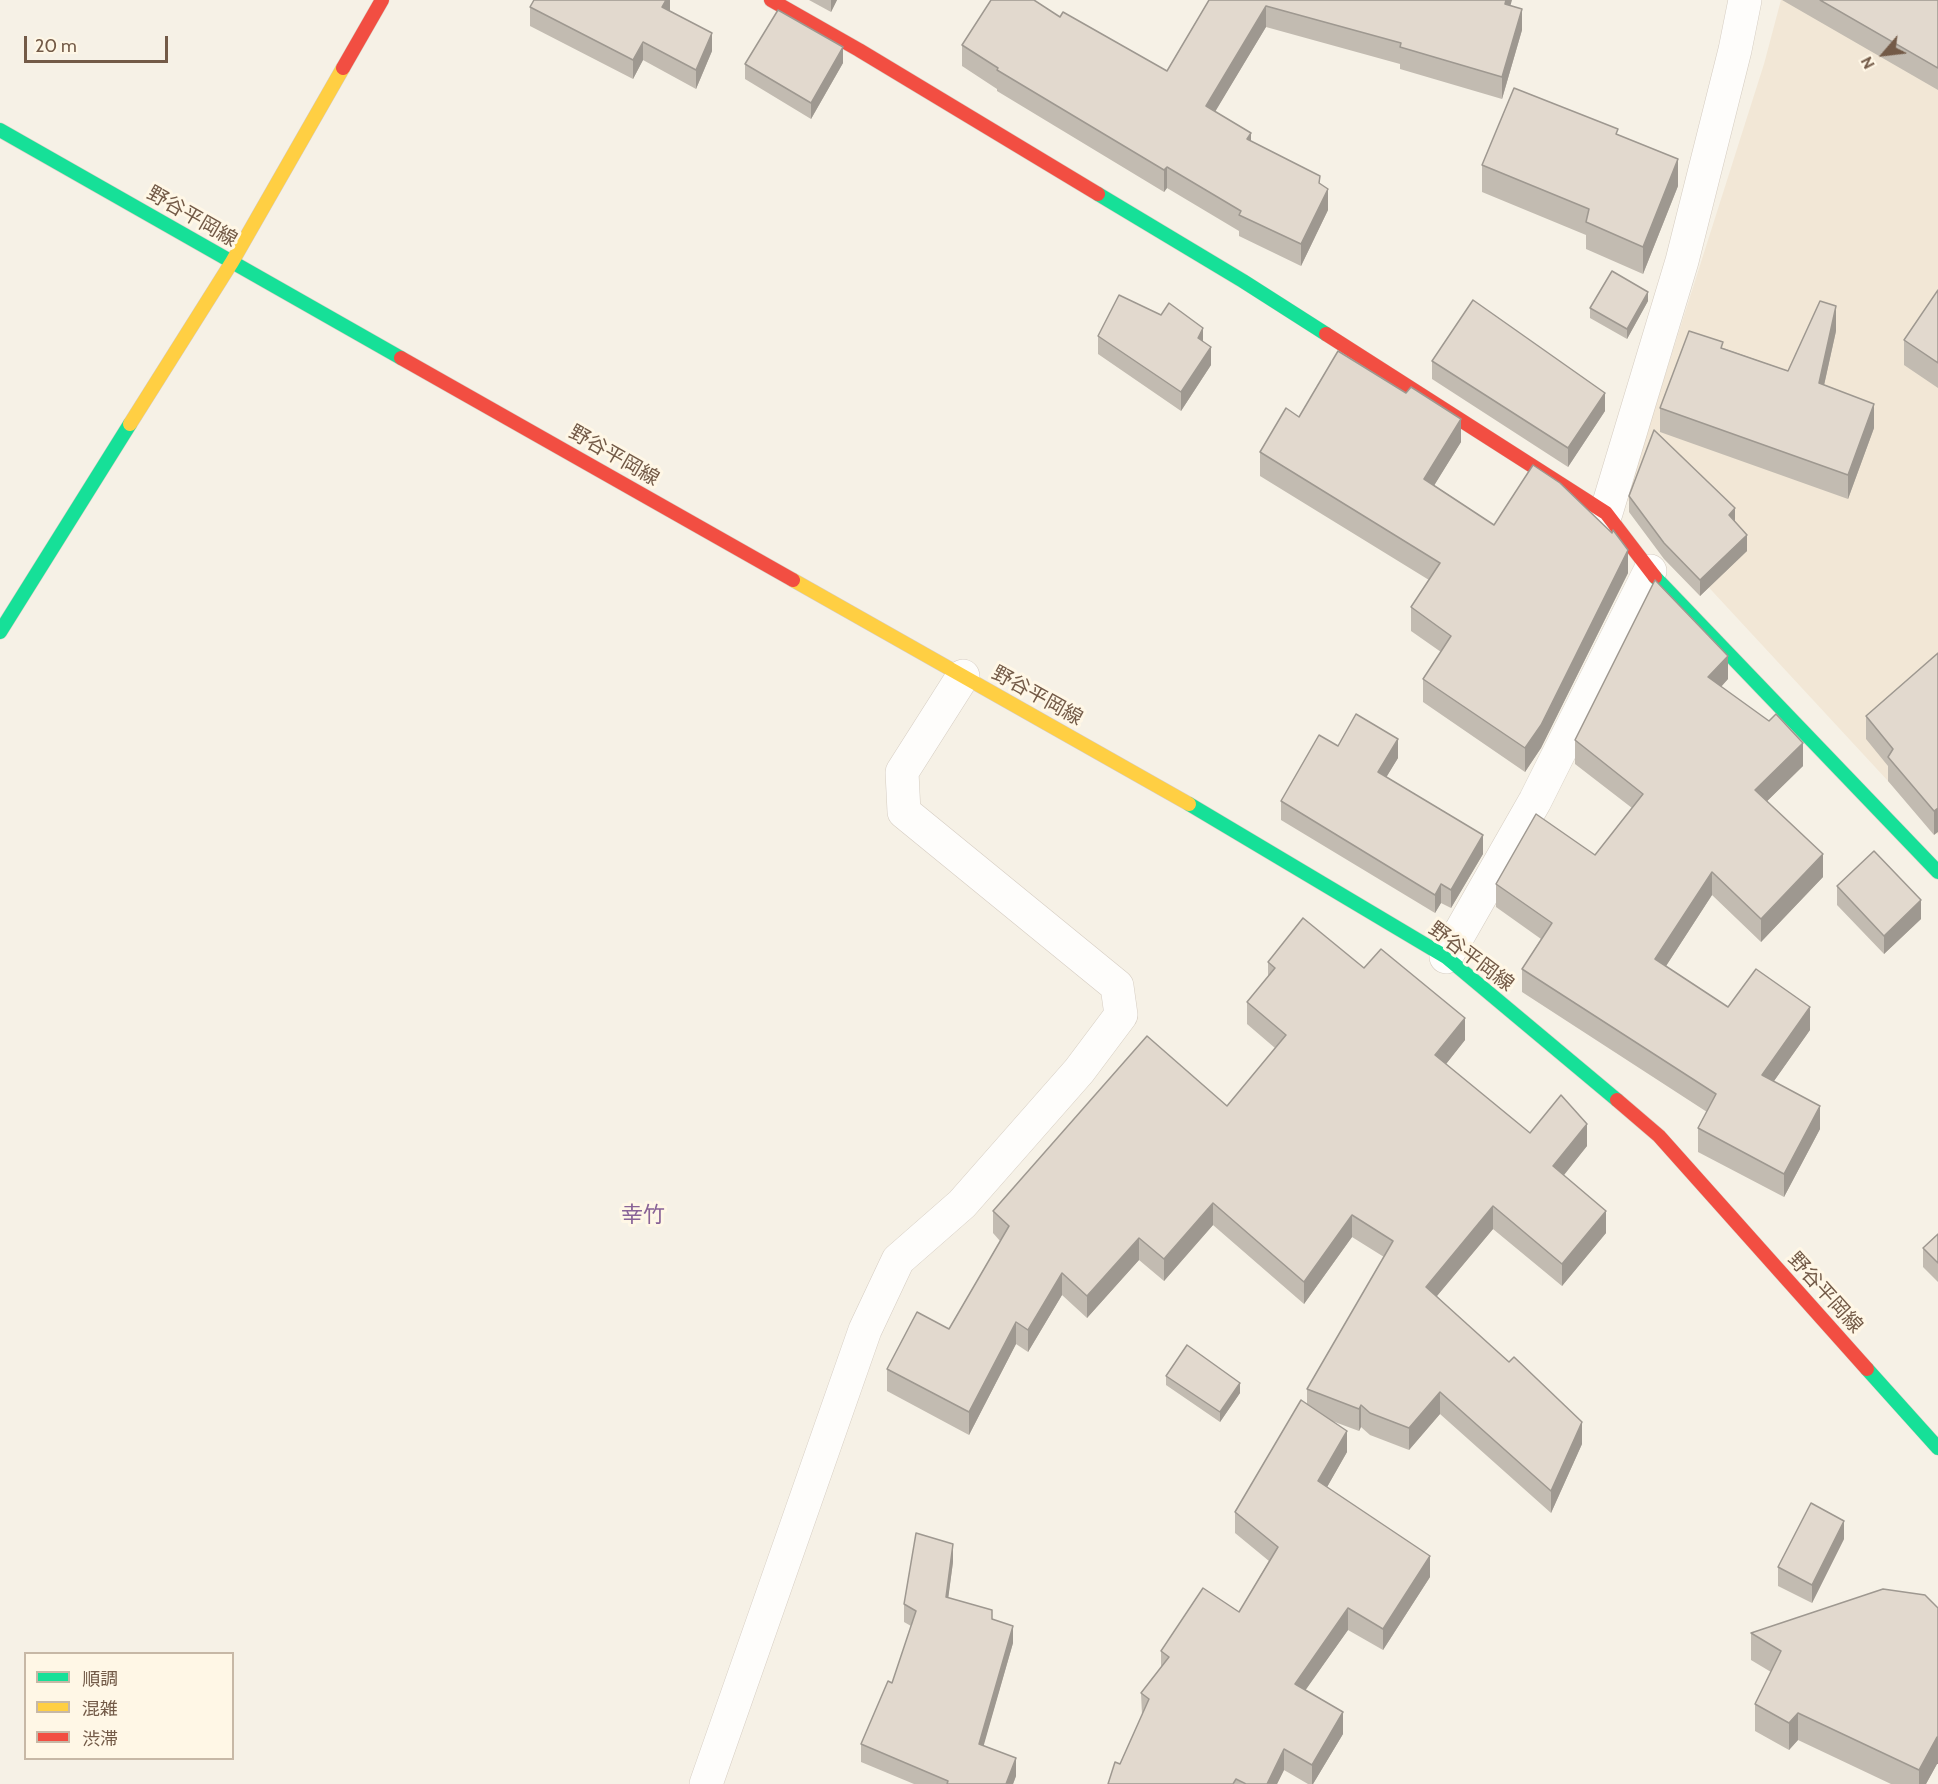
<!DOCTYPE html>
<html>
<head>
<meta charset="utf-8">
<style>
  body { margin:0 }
  #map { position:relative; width:1938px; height:1784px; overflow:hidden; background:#f6f1e6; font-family:Cabin,"Noto Sans JP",sans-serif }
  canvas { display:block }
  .legend { position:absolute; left:24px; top:1652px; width:210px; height:108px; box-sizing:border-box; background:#fff7e6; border:2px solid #c7b8a6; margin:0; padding:8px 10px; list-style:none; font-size:18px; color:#735a47 }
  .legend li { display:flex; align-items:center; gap:12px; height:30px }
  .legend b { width:30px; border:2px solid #c7b8a6 }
  .north { position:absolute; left:1854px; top:24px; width:60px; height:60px; -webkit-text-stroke:4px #fff7e6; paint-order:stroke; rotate:242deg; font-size:16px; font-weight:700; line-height:24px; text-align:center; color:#735a47 }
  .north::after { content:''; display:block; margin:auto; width:21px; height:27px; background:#735a47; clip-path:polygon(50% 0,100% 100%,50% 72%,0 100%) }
  .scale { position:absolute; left:24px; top:36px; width:144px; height:27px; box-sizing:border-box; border:3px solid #735a47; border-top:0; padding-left:8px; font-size:18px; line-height:21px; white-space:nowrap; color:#735a47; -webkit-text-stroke:4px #fff7e6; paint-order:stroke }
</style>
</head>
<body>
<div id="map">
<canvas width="1938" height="1784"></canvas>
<ul class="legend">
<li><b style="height:8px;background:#16e098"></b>順調</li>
<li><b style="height:8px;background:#ffcf43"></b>混雑</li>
<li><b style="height:8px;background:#f24e42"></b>渋滞</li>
</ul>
<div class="north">N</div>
<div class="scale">20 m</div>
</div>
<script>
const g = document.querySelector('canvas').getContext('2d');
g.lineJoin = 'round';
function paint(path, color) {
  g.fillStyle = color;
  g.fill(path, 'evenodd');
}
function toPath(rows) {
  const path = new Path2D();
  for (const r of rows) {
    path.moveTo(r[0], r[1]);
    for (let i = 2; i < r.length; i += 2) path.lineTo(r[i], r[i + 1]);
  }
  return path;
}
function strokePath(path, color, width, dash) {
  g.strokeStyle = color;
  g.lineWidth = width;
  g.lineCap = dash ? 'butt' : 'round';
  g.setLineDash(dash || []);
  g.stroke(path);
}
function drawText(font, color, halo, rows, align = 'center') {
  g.font = font + ' Cabin,"Noto Sans JP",sans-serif';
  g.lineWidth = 6;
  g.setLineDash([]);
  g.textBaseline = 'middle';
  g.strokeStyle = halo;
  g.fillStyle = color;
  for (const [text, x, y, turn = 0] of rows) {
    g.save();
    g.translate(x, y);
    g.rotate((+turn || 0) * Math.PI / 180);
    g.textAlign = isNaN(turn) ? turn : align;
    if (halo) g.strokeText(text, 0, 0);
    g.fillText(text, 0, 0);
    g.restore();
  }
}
paint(toPath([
  [1781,0,1938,0,1938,835,1626,498,1764,64]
]), '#f2e7d6');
const street = toPath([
  [1606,513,1682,261,1735,50,1745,0],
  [1446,957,1535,801,1650,571],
  [706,1784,865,1330,898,1260,962,1204,1079,1071,1121,1015,1117,986,904,812,902,772,963,676]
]);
const fast = toPath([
  [0,130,401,358],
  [1098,194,1243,281,1326,334],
  [1655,577,1938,872],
  [0,632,130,424],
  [1189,804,1446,957,1617,1100],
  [1867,1369,1938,1448]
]);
const slow = toPath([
  [130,424,232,262,343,68],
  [793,580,1189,804]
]);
const jam = toPath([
  [771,0,859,50,1098,194],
  [343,68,382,0],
  [1326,334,1606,513,1655,577],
  [401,358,793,580],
  [1617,1100,1659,1136,1867,1369]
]);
strokePath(street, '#d5ccc1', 34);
strokePath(fast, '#d6cdc3', 15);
strokePath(slow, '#d6cdc3', 15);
strokePath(jam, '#d6cdc3', 15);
strokePath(street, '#fefdfb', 33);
strokePath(fast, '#16e098', 14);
strokePath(slow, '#ffcf43', 14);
strokePath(jam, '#f24e42', 14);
paint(toPath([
  [670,0,670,11,712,51,696,89,643,60,633,79,530,26,530,7],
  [809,0,837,0,831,12],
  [1209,0,1510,5,1522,30,1502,99,1400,69,1400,64,1266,27,1215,111,1251,141,1320,184,1328,210,1301,266,1239,236,1239,231,1167,188,1164,192,997,91,997,89,962,66,962,45,1060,17,1167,71],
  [1782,0,1938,0,1938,90],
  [843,63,811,119,745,79,745,64],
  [1618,135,1678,186,1643,274,1586,249,1586,235,1482,192,1482,165],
  [1938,290,1938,388,1904,365,1904,340],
  [1648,301,1627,339,1590,318,1590,308],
  [1836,331,1824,385,1874,428,1848,499,1660,432,1660,408,1723,348,1788,371],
  [1098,336,1203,342,1211,365,1181,411,1098,354],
  [1432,361,1605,411,1568,467,1432,379],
  [1299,417,1461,442,1434,485,1494,525,1628,573,1541,748,1525,772,1423,702,1423,679,1441,652,1411,631,1411,607,1429,580,1260,476,1260,452],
  [1629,496,1735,522,1747,551,1700,596,1664,559,1629,512],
  [1938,653,1934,835,1888,781,1888,766,1866,739,1866,716],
  [1728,679,1721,687,1803,766,1767,801,1823,877,1761,942,1712,895,1666,966,1728,1007,1810,1030,1774,1081,1820,1129,1784,1197,1698,1152,1698,1128,1707,1112,1522,992,1522,969,1541,939,1496,907,1496,884,1595,855,1632,808,1575,764,1575,740],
  [1338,746,1398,758,1386,777,1483,854,1451,908,1441,903,1435,913,1281,820,1281,801],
  [1837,886,1921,919,1884,954,1837,905],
  [1268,962,1364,968,1465,1040,1446,1064,1530,1133,1587,1146,1563,1175,1606,1233,1562,1286,1493,1229,1437,1296,1582,1444,1551,1513,1440,1414,1409,1450,1370,1435,1361,1427,1359,1431,1332,1421,1347,1452,1327,1487,1430,1577,1383,1650,1348,1630,1305,1690,1343,1734,1313,1784,1308,1784,1284,1770,1277,1784,1108,1784,1120,1764,1142,1715,1141,1693,1161,1668,1161,1651,1239,1612,1269,1561,1235,1533,1235,1512,1307,1404,1307,1389,1384,1257,1352,1237,1304,1304,1213,1225,1164,1281,1139,1260,1087,1318,1062,1295,1028,1352,1016,1344,969,1435,887,1391,887,1369,949,1329,1000,1241,993,1233,993,1211,1227,1106,1275,1048,1247,1024,1247,1002,1268,977],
  [1938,1234,1938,1282,1923,1267,1923,1248],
  [1166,1376,1240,1393,1220,1422,1166,1385],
  [1844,1539,1812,1603,1778,1586,1778,1567],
  [953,1562,948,1598,992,1619,1013,1643,983,1746,1016,1776,1013,1784,914,1784,861,1762,861,1744,892,1683,911,1626,904,1622,904,1604],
  [1938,1608,1937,1764,1926,1784,1891,1784,1798,1740,1789,1750,1755,1731,1755,1704,1771,1672,1751,1660,1751,1633]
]), '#c2bbb1');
paint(toPath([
  [666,0,670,0,670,12,662,7],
  [831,0,837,0,831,12],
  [1506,0,1512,0,1505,25,1505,4],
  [1266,6,1266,27,1206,127,1206,106],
  [1522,9,1522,30,1502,99,1502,77],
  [712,33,712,51,696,89,696,70],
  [643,42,643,60,633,79,633,60],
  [843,47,843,63,811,119,811,103],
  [1251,133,1251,154,1247,139],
  [1678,159,1678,186,1643,274,1643,247],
  [1167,167,1167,188,1164,192,1164,170],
  [1328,189,1328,210,1301,266,1301,244],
  [1648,292,1648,301,1627,339,1627,329],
  [1836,306,1836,331,1819,408,1819,383],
  [1203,328,1203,346,1198,338],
  [1211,347,1211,365,1181,411,1181,392],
  [1605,393,1605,411,1568,467,1568,448],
  [1874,404,1874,428,1848,499,1848,475],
  [1461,419,1461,442,1424,502,1424,479],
  [1735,508,1735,524,1729,515],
  [1747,535,1747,551,1700,596,1700,580],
  [1628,550,1628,573,1541,748,1525,772,1525,748],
  [1728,656,1728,679,1708,701,1708,677],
  [1398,739,1398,758,1378,791,1378,772],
  [1803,743,1803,766,1755,813,1755,790],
  [1938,808,1938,832,1934,835,1934,811],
  [1483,835,1483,854,1451,908,1451,890],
  [1823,854,1823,877,1761,942,1761,919],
  [1712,872,1712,895,1655,983,1655,959],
  [1441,884,1441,903,1435,913,1435,895],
  [1921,900,1921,919,1884,954,1884,936],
  [1810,1007,1810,1030,1762,1098,1762,1075],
  [1465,1018,1465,1040,1435,1078,1435,1055],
  [1820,1106,1820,1129,1784,1197,1784,1174],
  [1587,1124,1587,1146,1553,1189,1553,1166],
  [1213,1203,1213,1225,1164,1281,1164,1259],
  [1493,1206,1493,1229,1426,1309,1426,1287],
  [1606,1211,1606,1233,1562,1286,1562,1264],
  [1352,1215,1352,1237,1304,1304,1304,1282],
  [1139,1238,1139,1260,1087,1318,1087,1296],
  [1062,1273,1062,1295,1028,1352,1028,1330],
  [1016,1322,1016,1344,969,1435,969,1412],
  [1240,1383,1240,1393,1220,1422,1220,1412],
  [1440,1392,1440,1414,1409,1450,1409,1428],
  [1361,1405,1361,1427,1359,1431,1359,1409],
  [1582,1422,1582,1444,1551,1513,1551,1491],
  [1347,1431,1347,1452,1318,1503,1318,1481],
  [1844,1521,1844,1539,1812,1603,1812,1585],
  [953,1544,953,1562,946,1615,946,1597],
  [1430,1556,1430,1577,1383,1650,1383,1629],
  [1348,1608,1348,1630,1295,1705,1295,1684],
  [1013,1626,1013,1643,979,1762,979,1744],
  [1343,1712,1343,1734,1313,1784,1312,1784,1312,1765],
  [1798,1713,1798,1740,1789,1750,1789,1723],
  [1937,1737,1938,1737,1938,1764,1937,1764,1926,1784,1919,1784,1919,1770],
  [1284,1749,1284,1770,1277,1784,1267,1784],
  [1016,1758,1016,1776,1013,1784,1006,1784]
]), '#9e9890');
const building = toPath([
  [534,0,666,0,662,7,712,33,696,70,643,42,633,60,530,7,534,0],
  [991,0,1034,0,1060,17,1063,12,1167,71,1209,0,1506,0,1505,4,1522,9,1502,77,1400,47,1401,43,1266,6,1206,106,1251,133,1247,139,1320,176,1319,183,1328,189,1301,244,1239,215,1241,211,1167,167,1164,170,997,70,998,68,962,45,991,0],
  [1820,0,1938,0,1938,68,1820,0],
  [778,10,843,47,811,103,745,64,778,10],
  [1514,88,1618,129,1616,134,1678,159,1643,247,1586,222,1589,209,1482,165,1514,88],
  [1612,271,1648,292,1627,329,1590,308,1612,271],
  [1938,290,1938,363,1904,340,1938,290],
  [1119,295,1161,315,1169,303,1203,328,1198,338,1211,347,1181,392,1098,336,1119,295],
  [1473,300,1605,393,1568,448,1432,361,1473,300],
  [1820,301,1836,306,1819,383,1874,404,1848,475,1660,408,1689,331,1723,342,1721,348,1788,371,1820,301],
  [1338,351,1406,393,1411,387,1461,419,1424,479,1494,525,1533,465,1560,483,1612,533,1613,530,1628,550,1541,725,1525,748,1423,679,1451,636,1411,607,1440,563,1260,452,1286,408,1299,417,1338,351],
  [1654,430,1735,508,1729,515,1747,535,1700,580,1664,543,1629,496,1654,430],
  [1655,580,1728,656,1708,677,1769,721,1776,714,1803,743,1755,790,1823,854,1761,919,1712,872,1655,959,1728,1007,1756,969,1810,1007,1762,1075,1820,1106,1784,1174,1698,1128,1716,1094,1522,969,1552,923,1496,884,1536,814,1595,855,1643,794,1575,740,1655,580],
  [1938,653,1938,808,1934,811,1888,757,1893,749,1866,716,1938,653],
  [1356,714,1398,739,1378,772,1483,835,1451,890,1441,884,1435,895,1281,801,1319,735,1338,746,1356,714],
  [1874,851,1921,900,1884,936,1837,886,1874,851],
  [1303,918,1364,968,1381,949,1465,1018,1435,1055,1530,1133,1561,1095,1587,1124,1553,1166,1606,1211,1562,1264,1493,1206,1426,1287,1509,1362,1514,1357,1582,1422,1551,1491,1440,1392,1409,1428,1370,1413,1361,1405,1359,1409,1307,1389,1393,1241,1352,1215,1304,1282,1213,1203,1164,1259,1139,1238,1087,1296,1062,1273,1028,1330,1016,1322,969,1412,887,1369,917,1312,949,1329,1009,1226,993,1211,1147,1036,1227,1106,1286,1035,1247,1002,1275,968,1268,962,1303,918],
  [1938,1234,1938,1263,1923,1248,1938,1234],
  [1187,1345,1240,1383,1220,1412,1166,1376,1187,1345],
  [1301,1400,1347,1431,1318,1481,1430,1556,1383,1629,1348,1608,1295,1684,1343,1712,1312,1765,1284,1749,1267,1784,1246,1784,1236,1779,1233,1784,1108,1784,1115,1762,1120,1764,1149,1699,1141,1693,1169,1657,1161,1651,1203,1588,1239,1612,1278,1547,1235,1512,1301,1400],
  [1811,1503,1844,1521,1812,1585,1778,1567,1811,1503],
  [916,1533,953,1544,946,1597,992,1610,992,1619,1013,1626,979,1744,1016,1758,1006,1784,947,1784,948,1781,861,1744,888,1681,892,1683,916,1611,904,1604,916,1533],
  [1883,1589,1925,1595,1938,1608,1938,1737,1937,1737,1919,1770,1798,1713,1789,1723,1755,1704,1781,1651,1751,1633,1883,1589]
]);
paint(building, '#e2d9ce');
strokePath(building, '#9e9890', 1.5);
drawText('20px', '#735a47', '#fff7e6', [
  ["野谷平岡線",192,217,30],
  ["野谷平岡線",614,456,30],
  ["野谷平岡線",1037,696,29],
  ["野谷平岡線",1471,957,37],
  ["野谷平岡線",1825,1293,48]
]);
drawText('22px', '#896397', '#fff7e6', [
  ["幸竹",643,1216]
]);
</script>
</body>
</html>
